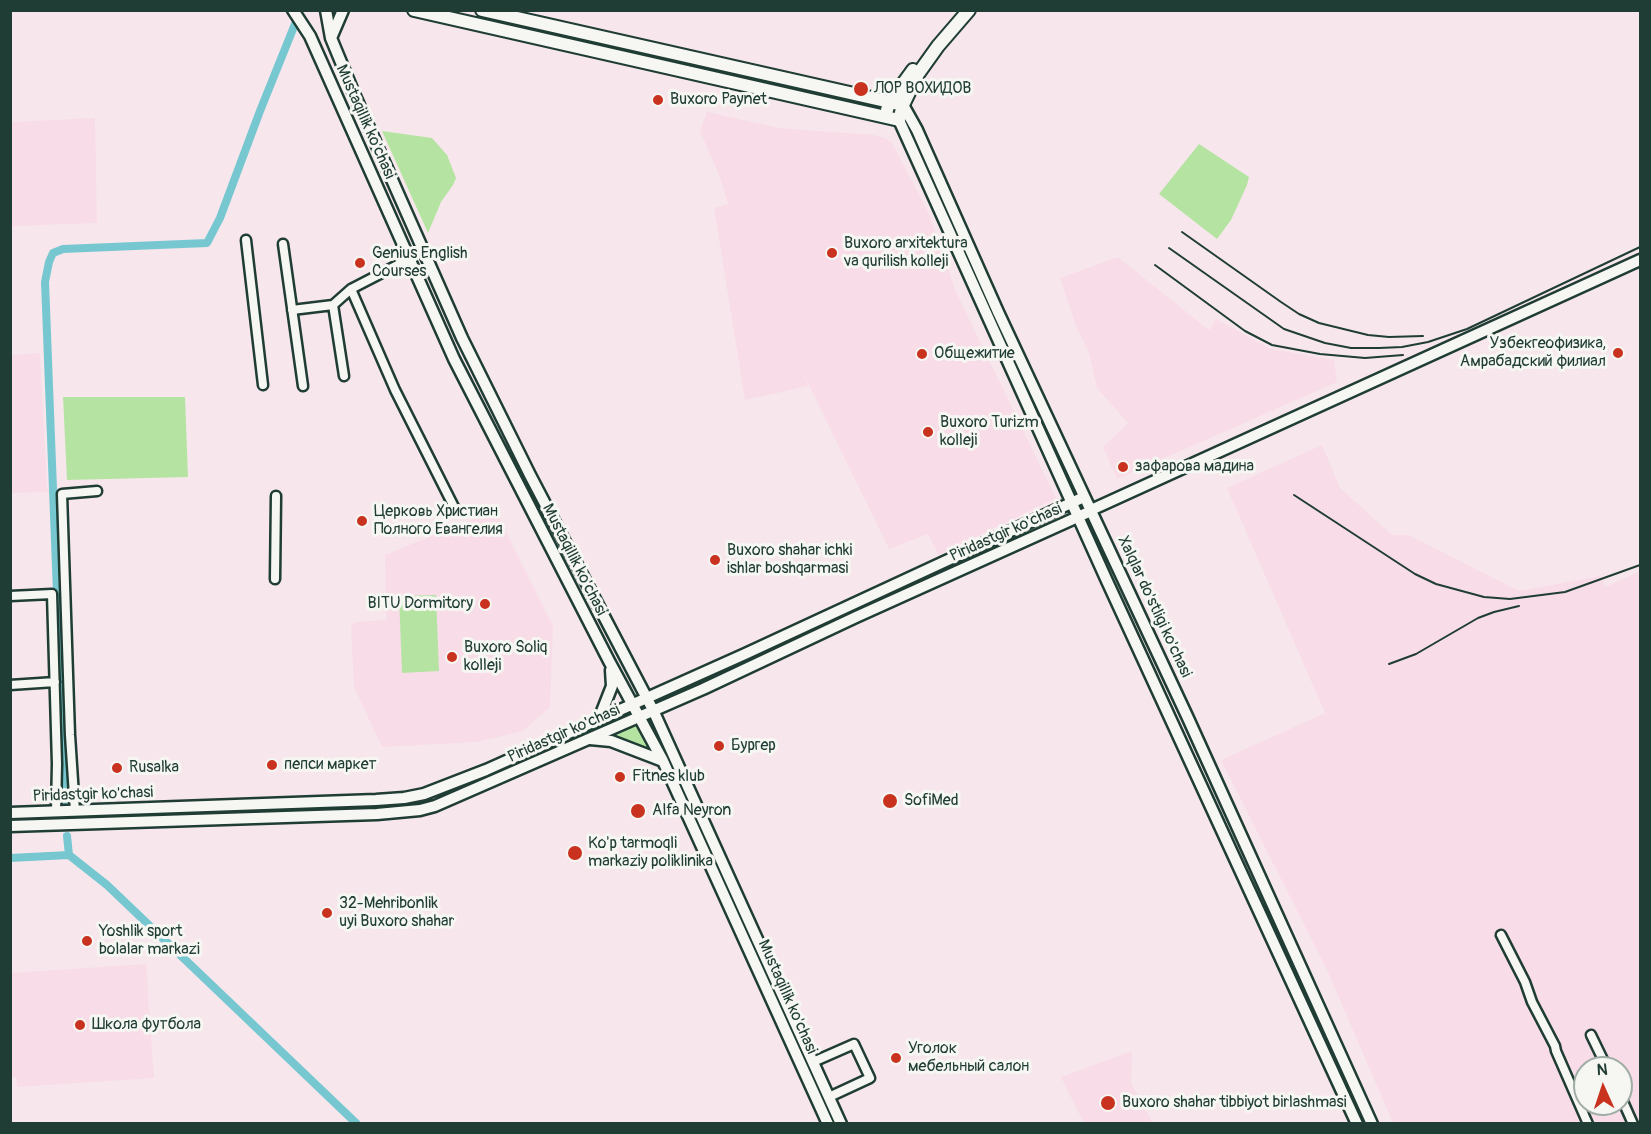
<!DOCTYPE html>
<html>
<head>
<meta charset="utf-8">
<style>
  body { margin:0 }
  #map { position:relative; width:1651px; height:1134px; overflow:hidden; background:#f7e7ec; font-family:Pangolin,sans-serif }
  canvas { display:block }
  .frame { position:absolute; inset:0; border:12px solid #1f3d34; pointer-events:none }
  .north { position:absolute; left:1573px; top:1056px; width:60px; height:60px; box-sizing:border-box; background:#f6f6f2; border:2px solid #a0aca6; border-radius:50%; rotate:357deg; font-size:16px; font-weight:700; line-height:24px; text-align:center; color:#1f3d34 }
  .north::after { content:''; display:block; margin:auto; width:21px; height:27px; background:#c8321e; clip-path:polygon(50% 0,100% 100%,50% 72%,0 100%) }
</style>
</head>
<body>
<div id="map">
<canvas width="1651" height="1134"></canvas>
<div class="frame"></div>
<div class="north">N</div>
</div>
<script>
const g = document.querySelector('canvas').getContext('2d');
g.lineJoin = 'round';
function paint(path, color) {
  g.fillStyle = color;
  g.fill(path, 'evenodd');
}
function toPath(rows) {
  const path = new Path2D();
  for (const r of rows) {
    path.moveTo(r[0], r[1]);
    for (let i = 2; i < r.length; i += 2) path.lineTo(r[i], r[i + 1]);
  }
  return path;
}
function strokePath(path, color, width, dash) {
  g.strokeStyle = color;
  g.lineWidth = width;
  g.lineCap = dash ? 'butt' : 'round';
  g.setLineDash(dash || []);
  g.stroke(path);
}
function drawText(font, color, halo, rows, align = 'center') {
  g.font = font + ' Pangolin,sans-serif';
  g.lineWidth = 6;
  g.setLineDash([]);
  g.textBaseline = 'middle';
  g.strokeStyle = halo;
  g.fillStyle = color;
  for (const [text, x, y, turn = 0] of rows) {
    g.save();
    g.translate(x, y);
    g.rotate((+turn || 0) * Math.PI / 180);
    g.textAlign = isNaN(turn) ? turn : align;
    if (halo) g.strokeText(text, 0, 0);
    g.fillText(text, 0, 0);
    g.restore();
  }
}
paint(toPath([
  [707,112,779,128,873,135,885,138,892,143,929,214,956,292,1056,498,939,555,928,534,889,549,804,375,808,386,745,400,714,208,728,204,719,175,700,131],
  [95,118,97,223,11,226,11,122],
  [1118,257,1209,330,1216,319,1271,349,1334,360,1337,382,1117,479,1103,447,1128,423,1097,388,1089,353,1076,326,1060,278],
  [40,353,47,488,49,492,11,493,11,355],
  [1322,445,1340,488,1392,535,1409,535,1519,591,1600,576,1606,587,1640,571,1640,1123,1393,1123,1327,970,1221,760,1325,713,1227,488],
  [1585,1068,1621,1068,1621,1104,1585,1104],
  [495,510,553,626,550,707,523,731,477,742,382,747,354,687,351,627,355,622,386,620,385,555],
  [146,964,154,1078,17,1087,16,1077,11,1077,11,973],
  [1132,1051,1131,1083,1153,1123,1084,1123,1061,1077]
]), '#f8dce8');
paint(toPath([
  [382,131,432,138,447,155,456,178,453,185,441,202,428,233],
  [1199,144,1249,177,1247,185,1231,220,1217,239,1159,194],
  [63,397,185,397,188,477,67,480],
  [436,595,439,671,402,673,399,596],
  [638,725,655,755,611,737]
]), '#b5e4a2');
strokePath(toPath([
  [65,800,45,282,49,262,53,253,63,249,207,243,220,218,260,111,295,24],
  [67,836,69,855,107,885,357,1124],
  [10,858,69,855]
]), '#77c7d1', 8);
const street = toPath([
  [246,240,263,385],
  [283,244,303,386],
  [409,259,351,289,395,390,455,509],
  [333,305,344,376],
  [292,310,333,305,351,289],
  [275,579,276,496],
  [10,596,52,594,57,764,56,811],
  [10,685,55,682],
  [75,811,70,735,62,494,97,491],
  [1501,935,1525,982,1532,1002,1555,1046,1556,1051,1588,1124],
  [1591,1035,1607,1068],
  [813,1062,854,1044,870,1078,829,1097],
  [1621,1097,1633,1124]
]);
const secondary = toPath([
  [293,10,310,36,454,359,609,661,663,761,828,1124],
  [326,10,331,38,355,96,462,338,530,475,653,710,841,1124],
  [331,38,343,10],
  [903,105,917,130,998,312,1187,716,1372,1124],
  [899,120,1107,581,1357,1124],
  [1091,510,1640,260],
  [599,719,612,686,611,670],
  [590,739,611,741,663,761],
  [10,813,376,800,404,798,424,794,486,770,745,654,1084,497],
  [10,826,377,814,420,810,435,806,703,689,856,617,1091,511]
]);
const primary = toPath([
  [414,10,899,120,903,105,918,74,938,46,969,10],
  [482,10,903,105],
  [887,110,889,103,913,70]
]);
strokePath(street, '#1f3d34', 13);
strokePath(secondary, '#1f3d34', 15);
strokePath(primary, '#1f3d34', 16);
strokePath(street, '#f6f6f2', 8);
strokePath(secondary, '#f6f6f2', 10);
strokePath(primary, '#f6f6f2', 12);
strokePath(toPath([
  [1182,232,1281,302,1299,314,1319,323,1368,335,1389,337,1423,336],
  [1169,248,1284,329,1325,343,1351,348,1379,348,1402,347,1428,342,1467,329,1640,247],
  [1155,265,1245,331,1272,345,1320,354,1365,358,1403,355],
  [1294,495,1415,574,1436,584,1484,597,1510,599,1565,592,1640,565],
  [1389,664,1416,654,1478,618,1494,612,1519,606]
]), '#1f3d34', 2);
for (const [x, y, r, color] of [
  [861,89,8,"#c8321e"],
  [658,100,6,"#c8321e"],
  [832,253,6,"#c8321e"],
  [360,263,6,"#c8321e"],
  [1618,353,6,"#c8321e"],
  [922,354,6,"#c8321e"],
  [928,432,6,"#c8321e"],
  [1123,467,6,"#c8321e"],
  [362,521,6,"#c8321e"],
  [715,560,6,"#c8321e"],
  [485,604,6,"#c8321e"],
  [452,657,6,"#c8321e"],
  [719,746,6,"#c8321e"],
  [272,765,6,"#c8321e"],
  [117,768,6,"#c8321e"],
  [620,777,6,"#c8321e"],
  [890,801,8,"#c8321e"],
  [638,811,8,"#c8321e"],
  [575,853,8,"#c8321e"],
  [327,913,6,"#c8321e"],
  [87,941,6,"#c8321e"],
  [80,1025,6,"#c8321e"],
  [896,1058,6,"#c8321e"],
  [1108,1103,8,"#c8321e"]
]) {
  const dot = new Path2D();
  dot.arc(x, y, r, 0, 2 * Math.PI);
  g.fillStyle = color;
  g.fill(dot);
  strokePath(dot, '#f6f6f2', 2);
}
drawText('16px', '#1f3d34', '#f6f6f2', [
  ["ЛОР ВОХИДОВ",874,89],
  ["Buxoro Paynet",670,100],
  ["Buxoro arxitektura",844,244],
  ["va qurilish kolleji",844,262],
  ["Genius English",372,254],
  ["Courses",372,272],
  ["Узбекгеофизика,",1606,344,"right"],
  ["Амрабадский филиал",1606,362,"right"],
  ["Общежитие",934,354],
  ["Buxoro Turizm",940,423],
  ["kolleji",940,441],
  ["зафарова мадина",1135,467],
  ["Церковь Христиан",374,512],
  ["Полного Евангелия",374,530],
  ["Buxoro shahar ichki",727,551],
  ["ishlar boshqarmasi",727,569],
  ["BITU Dormitory",473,604,"right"],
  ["Buxoro Soliq",464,648],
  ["kolleji",464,666],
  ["Бургер",731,746],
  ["пепси маркет",284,765],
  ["Rusalka",129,768],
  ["Fitnes klub",632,777],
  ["SofiMed",904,801],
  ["Alfa Neyron",652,811],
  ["Ko'p tarmoqli",588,844],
  ["markaziy poliklinika",588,862],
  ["32-Mehribonlik",339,904],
  ["uyi Buxoro shahar",339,922],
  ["Yoshlik sport",99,932],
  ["bolalar markazi",99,950],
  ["Школа футбола",92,1025],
  ["Уголок",908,1049],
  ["мебельный салон",908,1067],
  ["Buxoro shahar tibbiyot birlashmasi",1122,1103]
], 'left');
drawText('16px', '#1f3d34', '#f6f6f2', [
  ["Mustaqillik ko'chasi",365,122,66],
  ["Piridastgir ko'chasi",1006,533,-24],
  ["Mustaqillik ko'chasi",574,560,63],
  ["Xalqlar do'stligi ko'chasi",1154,607,65],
  ["Piridastgir ko'chasi",564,734,-24],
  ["Piridastgir ko'chasi",93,795,-2],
  ["Mustaqillik ko'chasi",787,997,66]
]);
</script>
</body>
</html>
